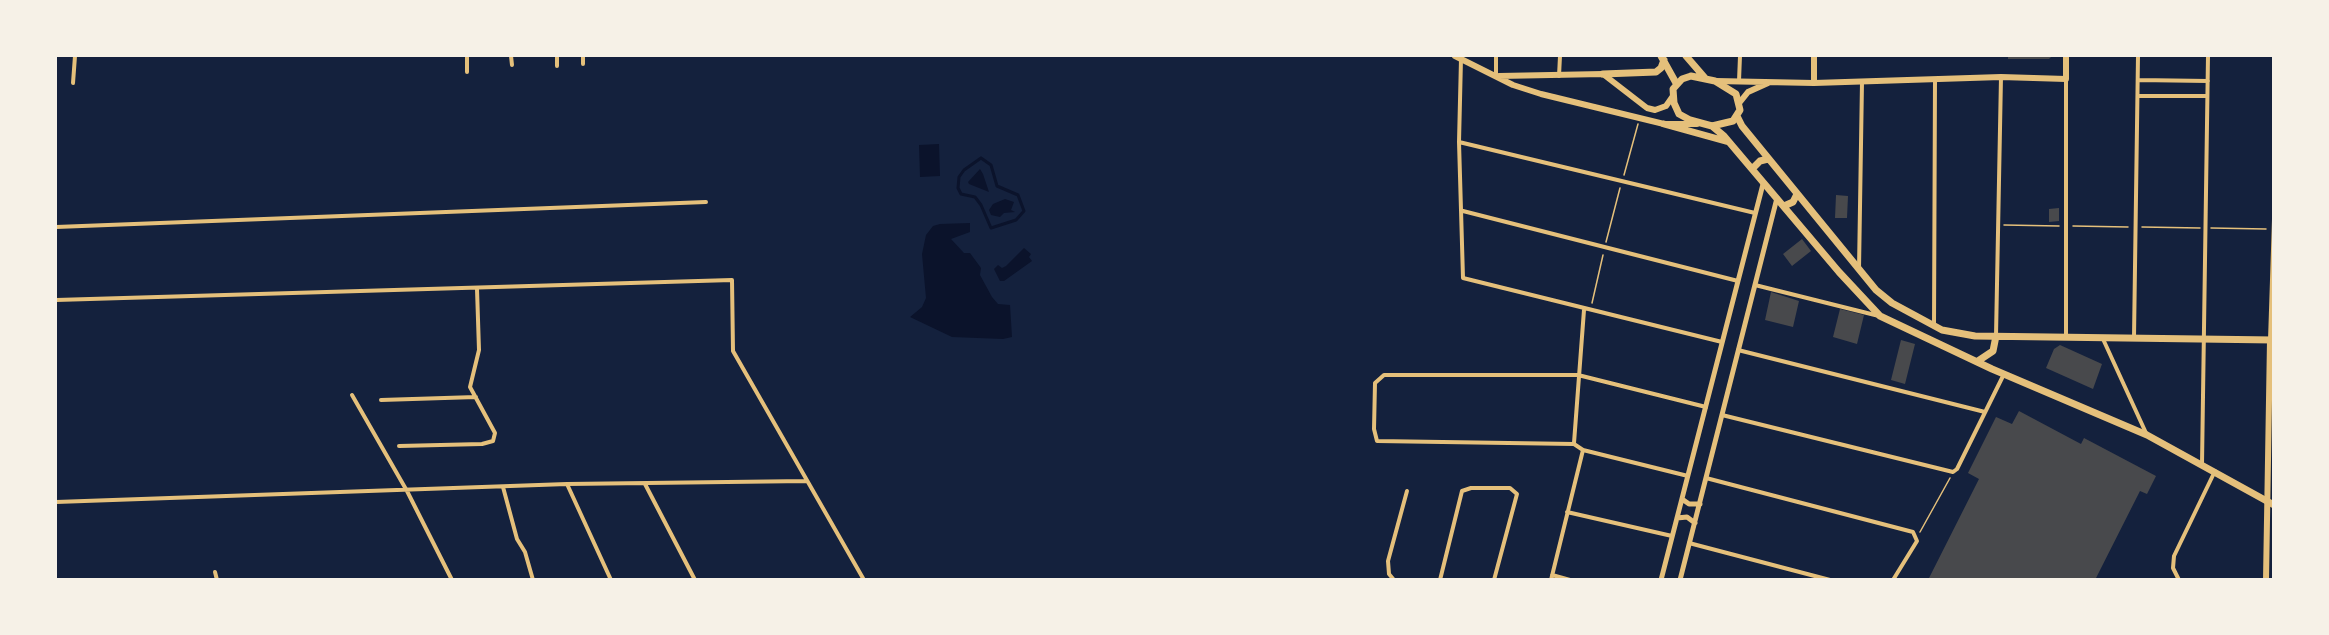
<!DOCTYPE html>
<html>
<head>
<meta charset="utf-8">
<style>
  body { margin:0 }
  #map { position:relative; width:2329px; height:635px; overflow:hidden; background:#14213d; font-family:"Fira Sans",sans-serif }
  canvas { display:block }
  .frame { position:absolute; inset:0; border:57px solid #f6f1e7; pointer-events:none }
</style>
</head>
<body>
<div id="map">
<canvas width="2329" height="635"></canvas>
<div class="frame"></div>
</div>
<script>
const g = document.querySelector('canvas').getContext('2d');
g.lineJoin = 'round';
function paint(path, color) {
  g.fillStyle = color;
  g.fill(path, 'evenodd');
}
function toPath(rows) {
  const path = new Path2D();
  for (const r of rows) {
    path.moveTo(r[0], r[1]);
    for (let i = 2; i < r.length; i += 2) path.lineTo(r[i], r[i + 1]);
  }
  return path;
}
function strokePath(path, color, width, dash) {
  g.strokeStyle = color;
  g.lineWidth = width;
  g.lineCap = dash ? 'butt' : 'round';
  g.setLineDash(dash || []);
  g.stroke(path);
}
paint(toPath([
  [939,144,940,176,920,177,919,145],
  [980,169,983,174,989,192,969,184,968,182],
  [1005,199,1014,202,1011,210,1015,212,1004,213,1000,217,991,215,989,210,993,204],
  [970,223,970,232,951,239,964,253,970,253,981,268,980,275,992,297,998,304,1010,305,1012,337,1003,339,952,337,910,317,922,307,926,298,922,254,926,235,933,226,940,224],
  [1024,248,1031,254,1029,257,1032,261,1004,281,1000,281,994,269,998,265,1002,268,1006,266]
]), '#0b132b');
strokePath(toPath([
  [981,158,991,165,997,186,1018,195,1024,211,1016,220,991,228,981,205,975,197,961,194,958,188,959,177,964,170,981,158]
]), '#0b132b', 3);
paint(toPath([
  [2008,56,2052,56,2049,59,2008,59],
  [1836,195,1848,196,1847,218,1835,218],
  [2059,208,2059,221,2049,222,2049,209],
  [1802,239,1811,251,1792,266,1783,254],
  [1771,292,1799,301,1793,327,1765,320],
  [1840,309,1864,315,1857,344,1833,337],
  [1901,340,1915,344,1905,384,1891,380],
  [2060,345,2102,364,2093,389,2046,368,2054,349],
  [2019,411,2081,444,2084,438,2156,476,2147,494,2140,491,2095,580,1928,580,1979,479,1968,473,1996,417,2012,424]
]), '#48494c');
strokePath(toPath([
  [1624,175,1638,124],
  [2004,225,2059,226],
  [2073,226,2128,227],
  [2142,227,2200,228],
  [2211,228,2266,229],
  [1606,242,1620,188],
  [1592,303,1603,255],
  [1920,532,1950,478]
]), '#e5c07b', 1.5);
strokePath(toPath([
  [467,56,467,72],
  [511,56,512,65],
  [557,56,557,66],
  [583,56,583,64],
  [1461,59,1459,142,1463,278,1722,342],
  [1496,76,1496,56],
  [1559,76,1560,56],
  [2138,80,2208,81],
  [1739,81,1740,56],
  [73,83,75,56],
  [2138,96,2207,96],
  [1459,142,1755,213],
  [1463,211,1738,281],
  [56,227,706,202],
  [1859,269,1862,82],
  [1755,285,1879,316],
  [56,300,732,280,733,351,864,580],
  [1934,326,1935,79],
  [1996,336,2001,77],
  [2066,336,2066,79],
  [2134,337,2138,56],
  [2103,339,2146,433],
  [2270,340,2274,219],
  [1738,350,1985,412],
  [352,395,407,491,452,580],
  [381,400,476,397],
  [1722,415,1953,472,1957,469,2004,374],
  [1574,443,1584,310],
  [1574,444,1377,441,1374,429,1375,383,1384,375,1578,375,1706,407],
  [1574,444,1583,450,1688,476],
  [399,446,482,444,493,441,495,433,470,387,479,350,477,289],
  [2202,464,2208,56],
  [1706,478,1913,532,1917,541,1893,580],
  [567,484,611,580],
  [645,484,695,580],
  [503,487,517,539,525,552,533,580],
  [56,502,567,484,807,481],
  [1567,512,1672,536],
  [1689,543,1830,580],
  [215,572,217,580],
  [1552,575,1570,580],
  [1394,580,1389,574,1388,561,1407,491],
  [1440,580,1462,491,1471,488,1510,488,1517,494,1494,580],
  [1551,580,1583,450],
  [2179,580,2173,568,2174,556,2215,471]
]), '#e5c07b', 4);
strokePath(toPath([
  [1682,499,1689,504,1700,504],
  [1677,518,1687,517,1695,523],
  [1661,580,1763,184],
  [1680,580,1777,198]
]), '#e5c07b', 5);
strokePath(toPath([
  [1455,56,1513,85,1541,94,1664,124,1697,124],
  [1814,56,1814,83],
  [1499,76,1603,74,1647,108,1655,110,1666,106,1673,96],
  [1716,81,1814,83,2001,77,2066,79,2066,56],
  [1740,102,1748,92,1768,83],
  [2266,580,2270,340]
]), '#e5c07b', 6);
strokePath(toPath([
  [1661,56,1676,83],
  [1686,56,1705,78],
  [1603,74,1656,72,1661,68,1664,60],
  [1691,76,1715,81,1736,94,1740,110,1733,121,1712,126,1690,120,1679,114,1674,103,1673,89,1682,79,1691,76],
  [1737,116,1742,126,1876,290,1892,303,1942,330,1975,336,2274,340],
  [1664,124,1729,142],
  [1712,126,1724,136,1839,272,1880,316,1992,369,2147,435,2274,505],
  [1752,169,1760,161,1768,159],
  [1784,206,1793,202,1797,194],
  [1978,361,1993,351,1996,336]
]), '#e5c07b', 7);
</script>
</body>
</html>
